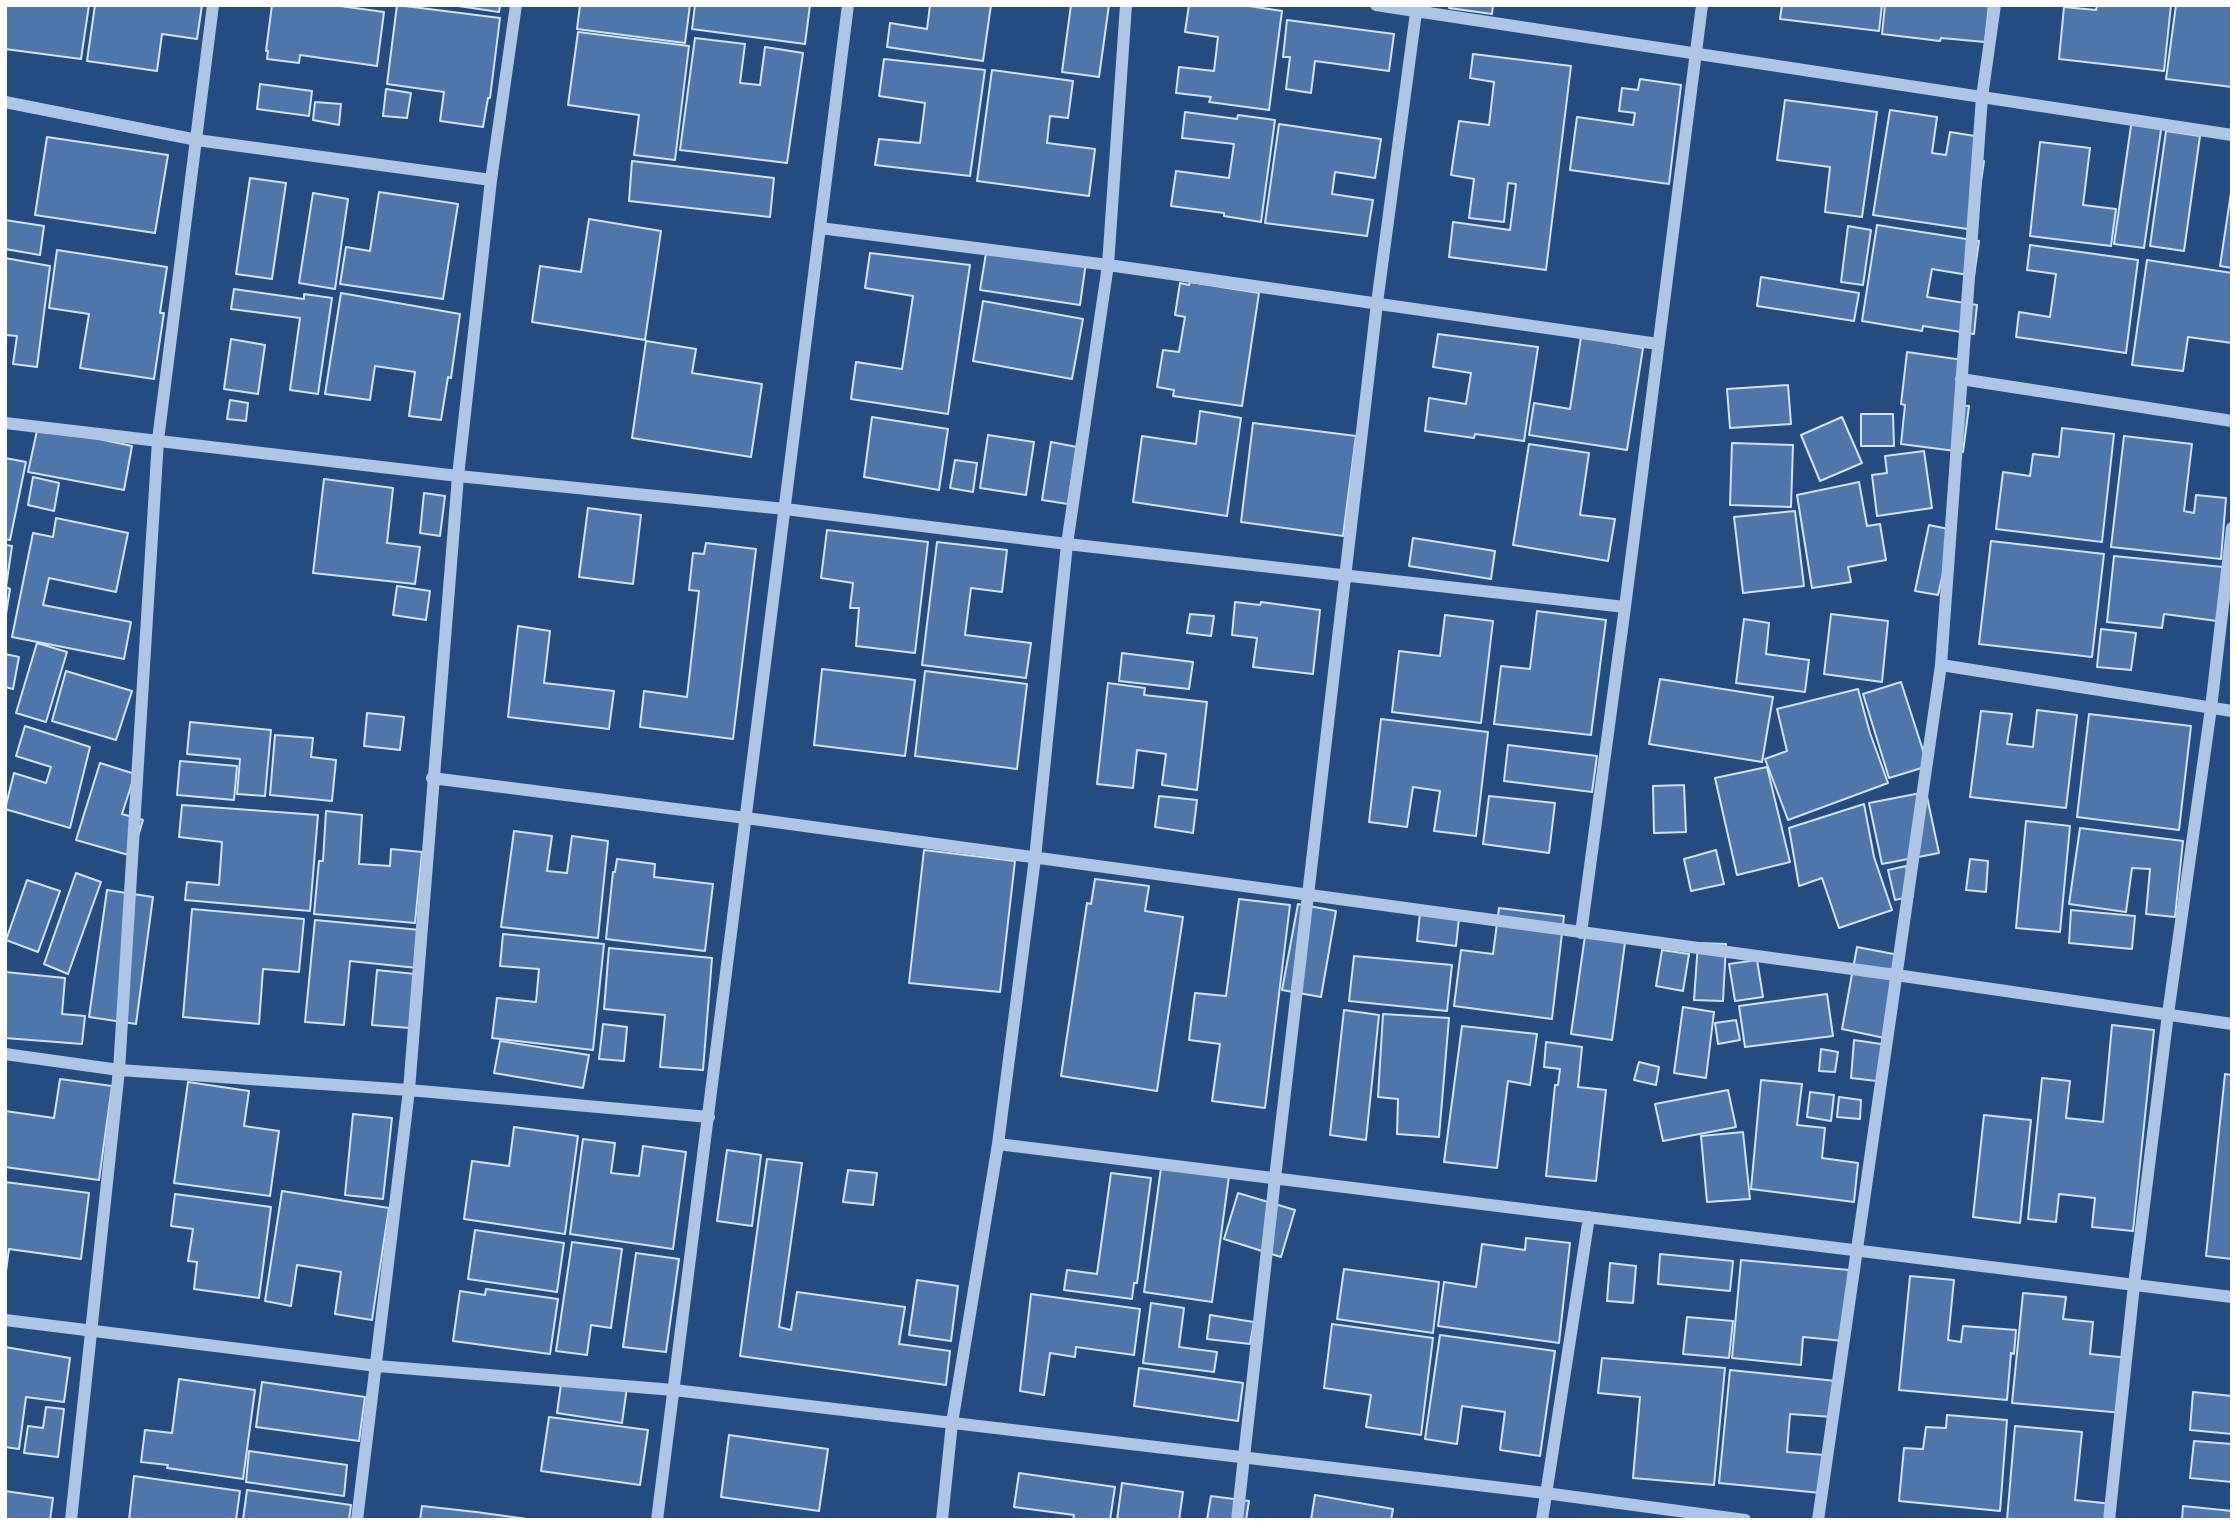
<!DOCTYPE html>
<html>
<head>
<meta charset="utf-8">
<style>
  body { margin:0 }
  #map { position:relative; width:2237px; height:1525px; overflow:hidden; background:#254c81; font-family:Signika,sans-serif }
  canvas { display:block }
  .frame { position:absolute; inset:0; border:7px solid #fff; pointer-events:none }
</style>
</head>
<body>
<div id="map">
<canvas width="2237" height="1525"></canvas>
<div class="frame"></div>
</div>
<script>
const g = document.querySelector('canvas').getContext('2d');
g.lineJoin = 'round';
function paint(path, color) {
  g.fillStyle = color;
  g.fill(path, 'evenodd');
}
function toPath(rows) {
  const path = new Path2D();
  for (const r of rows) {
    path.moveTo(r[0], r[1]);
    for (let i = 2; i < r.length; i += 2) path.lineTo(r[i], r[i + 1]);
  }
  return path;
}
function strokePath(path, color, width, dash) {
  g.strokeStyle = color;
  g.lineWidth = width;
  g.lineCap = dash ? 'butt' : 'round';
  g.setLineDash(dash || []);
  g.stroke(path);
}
const building = toPath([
  [5,5,89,5,81,59,5,49,5,5],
  [95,5,202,5,197,39,162,34,157,71,87,61,95,5],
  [272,5,333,5,384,12,377,66,300,55,299,63,267,59,268,51,266,51,272,5],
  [397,5,500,18,490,98,488,98,483,127,440,121,444,92,387,84,397,5],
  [452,5,500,5,499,12,452,5],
  [580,5,690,5,685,43,577,29,580,5],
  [695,5,810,5,805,44,692,29,695,5],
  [930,5,991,5,983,61,887,47,890,23,927,29,930,5],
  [1071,5,1109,5,1099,77,1062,72,1071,5],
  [1189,5,1242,5,1282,11,1269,110,1209,102,1211,97,1176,93,1179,67,1214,71,1218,37,1185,32,1189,5],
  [1450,5,1493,5,1492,14,1449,8,1450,5],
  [1782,5,1882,5,1879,31,1780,19,1782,5],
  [1885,5,1989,5,1985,42,1941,38,1940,41,1882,34,1885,5],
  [2097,5,2171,5,2164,71,2059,59,2064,7,2096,10,2097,5],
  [2176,5,2232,5,2232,87,2166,79,2176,5],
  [1287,20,1394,34,1389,71,1315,61,1311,93,1286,89,1290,57,1283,57,1287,20],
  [578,32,689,46,675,160,634,155,639,115,568,105,578,32],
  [695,38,745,44,740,83,760,85,765,47,803,53,787,163,680,150,695,38],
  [1473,54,1571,66,1546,270,1449,257,1453,222,1510,230,1516,184,1508,183,1504,222,1469,218,1474,179,1451,175,1459,121,1489,125,1494,82,1470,78,1473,54],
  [884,59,985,70,970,176,875,165,879,139,920,143,925,103,879,96,884,59],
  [992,70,1073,81,1068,118,1050,116,1047,143,1095,149,1089,196,977,181,992,70],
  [1640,79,1681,85,1669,184,1570,170,1577,117,1633,125,1635,113,1619,111,1622,88,1638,90,1640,79],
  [260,84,312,91,309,116,257,109,260,84],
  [386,89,411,93,407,118,383,116,386,89],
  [1785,100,1877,112,1862,217,1825,212,1830,167,1777,160,1785,100],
  [315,102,341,104,339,125,313,120,315,102],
  [1890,110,1937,117,1932,153,1946,155,1950,132,1981,137,1977,159,1984,161,1974,230,1873,215,1890,110],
  [1185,112,1237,119,1238,115,1275,120,1261,222,1224,216,1224,213,1171,206,1176,171,1229,178,1234,144,1182,138,1185,112],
  [2132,119,2162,123,2144,248,2114,244,2132,119],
  [1279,124,1381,139,1375,178,1335,172,1332,194,1373,200,1367,236,1265,223,1279,124],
  [2166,131,2200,136,2184,251,2150,246,2166,131],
  [47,137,168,155,155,233,35,215,47,137],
  [2040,142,2090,148,2083,205,2116,209,2111,246,2030,236,2040,142],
  [632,161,774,178,770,217,629,201,632,161],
  [250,178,286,183,272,279,236,274,250,178],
  [2232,186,2232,268,2220,266,2232,186],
  [379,192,458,204,443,299,340,284,346,247,370,251,379,192],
  [313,193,348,199,335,289,299,283,313,193],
  [589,219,661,231,645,340,532,322,540,266,581,272,589,219],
  [5,220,44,226,40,255,5,249,5,220],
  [1877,225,1979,241,1974,276,1932,269,1927,297,1977,305,1974,334,1923,326,1922,331,1862,321,1877,225],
  [1848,226,1871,230,1863,285,1841,282,1848,226],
  [2030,245,2138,260,2126,353,2016,337,2019,312,2050,317,2056,274,2027,270,2030,245],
  [987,247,1086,262,1080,305,980,290,987,247],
  [57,250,167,267,160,313,164,313,154,379,80,368,89,314,49,308,57,250],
  [870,253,970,265,948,414,851,399,856,362,902,369,913,296,865,288,870,253],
  [5,258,50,266,37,367,13,364,17,336,5,335,5,258],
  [2147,260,2232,273,2232,343,2188,337,2183,371,2132,365,2147,260],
  [1761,277,1859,293,1854,321,1757,306,1761,277],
  [1190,282,1259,293,1242,406,1173,396,1174,390,1157,387,1163,350,1179,352,1185,317,1175,315,1180,283,1189,285,1190,282],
  [234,289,304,299,304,294,332,298,318,394,290,390,300,318,231,309,234,289],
  [341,293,460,314,451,378,448,377,441,420,409,416,415,372,375,366,370,400,325,394,341,293],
  [983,301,1083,319,1072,379,973,361,983,301],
  [1438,334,1538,347,1524,441,1475,434,1474,438,1425,431,1429,398,1466,404,1471,373,1433,367,1438,334],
  [1581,337,1643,348,1627,450,1529,435,1534,403,1570,409,1581,337],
  [231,339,265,345,258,394,224,389,231,339],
  [646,341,696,349,692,373,762,384,751,457,632,438,646,341],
  [1907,352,1963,360,1957,405,1969,406,1963,452,1901,444,1905,405,1901,404,1907,352],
  [1788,385,1791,424,1730,428,1727,389,1788,385],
  [230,400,248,403,246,421,227,419,230,400],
  [1200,411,1241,418,1227,516,1133,502,1142,436,1196,444,1200,411],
  [1861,414,1893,414,1894,446,1861,446,1861,414],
  [872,417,948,429,939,490,864,477,872,417],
  [1842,417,1862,463,1820,481,1801,435,1842,417],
  [1253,423,1356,436,1343,536,1241,522,1253,423],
  [38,426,132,446,124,490,28,472,38,426],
  [2062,428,2114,434,2102,542,1996,529,2003,472,2030,476,2033,454,2059,457,2062,428],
  [988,435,1034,442,1026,495,980,488,988,435],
  [2124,436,2192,444,2184,511,2194,513,2196,495,2226,498,2221,559,2111,547,2124,436],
  [1051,442,1077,447,1068,504,1042,500,1051,442],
  [1732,443,1793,445,1791,507,1730,505,1732,443],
  [1529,444,1589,453,1580,515,1615,519,1608,561,1513,545,1529,444],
  [1924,451,1932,508,1877,516,1872,475,1887,473,1885,456,1924,451],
  [5,458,26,462,10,540,5,539,5,458],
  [955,460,977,463,973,492,950,488,955,460],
  [33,477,59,483,54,511,28,505,33,477],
  [324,479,393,488,387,543,420,547,415,584,313,573,324,479],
  [1859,482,1867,526,1880,524,1886,560,1848,567,1851,582,1812,588,1797,495,1859,482],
  [424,493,445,496,440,536,420,533,424,493],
  [588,508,641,515,633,584,579,577,588,508],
  [1795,511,1804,586,1743,593,1734,517,1795,511],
  [56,518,128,533,116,592,49,578,43,605,131,622,124,659,12,637,33,533,53,537,56,518],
  [1929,525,1953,530,1938,595,1915,591,1929,525],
  [827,530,928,542,915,653,856,646,859,608,850,608,853,583,821,578,827,530],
  [1413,538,1495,551,1491,579,1409,566,1413,538],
  [1991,541,2104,554,2092,657,1979,644,1991,541],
  [937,542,1007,550,1002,592,971,588,965,635,1031,643,1026,678,922,665,937,542],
  [706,543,756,549,733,739,640,727,644,691,687,697,699,591,689,590,693,553,704,554,706,543],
  [5,545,12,546,6,587,10,589,5,620,5,545],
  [2114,556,2223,567,2217,621,2164,614,2162,628,2107,622,2114,556],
  [397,586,430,591,426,620,393,615,397,586],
  [1235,602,1260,605,1261,602,1320,610,1313,674,1253,667,1257,638,1232,635,1235,602],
  [1537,611,1606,620,1591,735,1494,724,1501,666,1530,669,1537,611],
  [1190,614,1214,616,1211,636,1187,633,1190,614],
  [1831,614,1888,621,1882,682,1824,674,1831,614],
  [1445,615,1493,621,1481,723,1392,712,1399,651,1440,656,1445,615],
  [1744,619,1769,623,1766,654,1809,660,1805,692,1736,683,1744,619],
  [518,626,550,631,544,683,614,691,609,729,508,717,518,626],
  [2101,629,2136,633,2131,670,2097,667,2101,629],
  [37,643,67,652,46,722,16,713,37,643],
  [1122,653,1193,662,1189,689,1119,681,1122,653],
  [5,654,19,657,13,689,5,687,5,654],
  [822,669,915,680,905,756,814,745,822,669],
  [66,671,132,691,116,740,52,721,66,671],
  [925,671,1027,684,1017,769,915,756,925,671],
  [1660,679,1773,697,1762,762,1649,744,1660,679],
  [1901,682,1928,766,1889,778,1863,694,1901,682],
  [1108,683,1145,688,1144,695,1207,702,1197,790,1162,785,1166,754,1137,750,1133,788,1097,784,1108,683],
  [1858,689,1870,733,1888,783,1788,820,1765,759,1787,751,1777,709,1858,689],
  [2037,710,2077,715,2066,808,1970,797,1981,711,2012,714,2007,744,2033,747,2037,710],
  [367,713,404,717,400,750,364,746,367,713],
  [2089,714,2191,726,2179,830,2077,817,2089,714],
  [1381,719,1488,732,1476,836,1434,831,1440,791,1413,787,1407,827,1369,822,1381,719],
  [190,722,271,730,265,796,237,794,240,759,187,754,190,722],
  [25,726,90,747,70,828,5,809,14,773,46,783,51,767,16,756,25,726],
  [275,735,313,738,311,757,336,760,332,801,270,795,275,735],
  [1508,745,1597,756,1592,792,1504,781,1508,745],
  [180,761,237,766,234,800,177,795,180,761],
  [100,763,135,774,122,814,143,820,132,856,76,840,100,763],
  [1767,767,1790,862,1737,875,1715,778,1767,767],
  [1684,785,1686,832,1654,833,1653,786,1684,785],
  [1926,792,1939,853,1882,864,1869,803,1926,792],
  [1159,796,1197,800,1193,833,1155,827,1159,796],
  [1489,796,1555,803,1549,853,1483,844,1489,796],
  [1864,804,1874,857,1892,910,1839,928,1822,878,1799,886,1789,828,1864,804],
  [182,805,318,815,310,911,185,900,187,882,219,885,222,842,179,837,182,805],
  [326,811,362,815,359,864,390,866,391,849,422,852,415,923,314,914,319,861,323,861,326,811],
  [2026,821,2070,826,2060,932,2016,928,2026,821],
  [2080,828,2183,841,2175,917,2146,914,2150,869,2132,868,2126,912,2069,904,2080,828],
  [514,831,552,836,547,871,567,873,572,836,608,841,598,938,501,927,514,831],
  [924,850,1015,861,1000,992,909,983,924,850],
  [1716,850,1724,884,1691,891,1684,859,1716,850],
  [617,859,655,864,654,877,713,884,705,951,606,939,613,872,615,872,617,859],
  [1970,859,1988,861,1986,892,1966,890,1970,859],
  [1906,866,1913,896,1895,900,1888,870,1906,866],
  [76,873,101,882,68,974,44,964,76,873],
  [1095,879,1149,886,1145,911,1183,917,1157,1091,1061,1076,1087,903,1091,904,1095,879],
  [27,880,60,891,38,952,6,940,27,880],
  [107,890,153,897,136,1024,89,1017,107,890],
  [1239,899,1290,905,1265,1108,1212,1101,1220,1044,1189,1040,1195,993,1226,996,1239,899],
  [1298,904,1336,911,1321,997,1282,990,1298,904],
  [1499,908,1564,916,1552,1019,1454,1006,1461,950,1493,954,1499,908],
  [192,909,304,919,299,972,263,969,259,1024,183,1017,192,909],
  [2071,910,2135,916,2132,949,2069,943,2071,910],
  [1420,913,1459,918,1456,946,1417,941,1420,913],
  [315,920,420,930,417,968,350,961,344,1025,305,1022,315,920],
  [1586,929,1626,935,1612,1040,1571,1034,1586,929],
  [503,934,604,944,593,1050,492,1038,497,998,536,1002,539,969,500,966,503,934],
  [1698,943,1726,944,1723,1001,1694,1000,1698,943],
  [1857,947,1904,956,1889,1039,1842,1029,1857,947],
  [609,948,712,958,703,1070,660,1067,665,1015,604,1009,609,948],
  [1662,950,1689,954,1683,991,1656,986,1662,950],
  [1354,956,1452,965,1447,1011,1349,1001,1354,956],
  [1757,960,1763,997,1735,1001,1729,964,1757,960],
  [377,970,415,974,410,1028,372,1025,377,970],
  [5,972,65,978,62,1014,85,1016,82,1044,5,1038,5,972],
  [1827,994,1833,1036,1745,1047,1739,1006,1827,994],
  [1683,1007,1714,1012,1706,1078,1674,1073,1683,1007],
  [1344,1010,1379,1015,1366,1140,1330,1135,1344,1010],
  [1383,1014,1449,1018,1439,1137,1397,1134,1398,1099,1378,1097,1383,1014],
  [1736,1020,1740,1040,1718,1044,1715,1023,1736,1020],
  [603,1024,627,1027,624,1061,599,1059,603,1024],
  [2112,1025,2154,1030,2133,1231,2092,1227,2095,1198,2059,1194,2056,1222,2028,1219,2042,1078,2070,1081,2066,1118,2103,1122,2112,1025],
  [1462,1026,1537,1034,1530,1085,1508,1081,1497,1168,1444,1162,1462,1026],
  [1854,1040,1888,1045,1885,1082,1851,1078,1854,1040],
  [500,1041,589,1055,583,1088,494,1073,500,1041],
  [1546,1042,1582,1047,1578,1087,1606,1090,1596,1181,1546,1176,1555,1085,1558,1085,1560,1069,1544,1067,1546,1042],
  [1821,1049,1838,1052,1835,1072,1819,1071,1821,1049],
  [1639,1062,1659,1067,1656,1085,1634,1080,1639,1062],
  [2225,1074,2232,1075,2232,1259,2206,1256,2225,1074],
  [60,1079,112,1086,99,1180,5,1167,5,1111,54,1118,60,1079],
  [1761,1080,1802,1084,1797,1125,1825,1128,1822,1158,1858,1163,1854,1202,1751,1189,1761,1080],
  [188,1082,249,1091,244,1126,279,1131,270,1196,174,1183,188,1082],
  [1728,1090,1736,1127,1663,1141,1655,1104,1728,1090],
  [1810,1092,1834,1095,1831,1121,1807,1117,1810,1092],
  [1839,1097,1861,1100,1860,1119,1837,1117,1839,1097],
  [353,1114,392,1118,383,1199,345,1195,353,1114],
  [1984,1115,2031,1120,2020,1223,1973,1217,1984,1115],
  [514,1127,578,1136,565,1234,464,1219,472,1161,509,1166,514,1127],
  [1743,1132,1750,1199,1707,1202,1701,1136,1743,1132],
  [583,1139,615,1143,611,1173,639,1176,643,1146,686,1152,673,1249,570,1234,583,1139],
  [727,1150,761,1155,752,1226,717,1221,727,1150],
  [767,1159,802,1163,779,1327,791,1330,797,1292,905,1307,899,1344,950,1351,946,1385,740,1356,767,1159],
  [1161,1168,1229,1176,1212,1302,1144,1292,1161,1168],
  [848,1170,877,1173,873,1205,843,1202,848,1170],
  [1111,1173,1151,1178,1137,1283,1134,1283,1132,1299,1064,1290,1067,1270,1097,1274,1111,1173],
  [5,1182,89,1193,81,1259,9,1249,5,1278,5,1182],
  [282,1191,389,1208,372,1320,335,1314,341,1272,297,1265,291,1306,265,1301,282,1191],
  [1238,1193,1295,1210,1281,1257,1224,1239,1238,1193],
  [175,1194,271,1207,259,1298,194,1289,197,1262,188,1261,193,1229,171,1226,175,1194],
  [475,1230,564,1243,557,1292,468,1279,475,1230],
  [1526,1238,1570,1243,1559,1343,1438,1326,1444,1282,1476,1287,1482,1244,1525,1250,1526,1238],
  [572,1242,622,1249,611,1328,591,1325,587,1355,556,1351,572,1242],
  [636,1253,679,1259,666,1352,623,1347,636,1253],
  [1660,1254,1733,1261,1730,1291,1658,1284,1660,1254],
  [1741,1260,1849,1270,1844,1341,1803,1337,1801,1365,1732,1358,1741,1260],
  [1610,1263,1636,1266,1633,1303,1607,1301,1610,1263],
  [1344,1269,1439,1282,1433,1333,1337,1319,1344,1269],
  [1910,1276,1954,1280,1948,1340,1961,1342,1963,1326,2016,1330,2014,1354,2011,1353,2007,1400,1899,1390,1910,1276],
  [917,1280,958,1286,951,1341,909,1335,917,1280],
  [486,1289,558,1299,550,1354,453,1341,460,1291,485,1295,486,1289],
  [2023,1293,2066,1297,2063,1319,2093,1322,2090,1354,2129,1358,2123,1413,2012,1403,2023,1293],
  [1031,1294,1140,1309,1134,1355,1076,1347,1075,1357,1050,1353,1044,1395,1020,1391,1031,1294],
  [1151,1303,1184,1308,1179,1347,1217,1352,1214,1372,1143,1363,1151,1303],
  [1210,1315,1254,1322,1250,1344,1207,1339,1210,1315],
  [1687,1317,1733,1321,1729,1358,1683,1354,1687,1317],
  [1332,1324,1433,1338,1421,1435,1366,1427,1371,1395,1324,1388,1332,1324],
  [1440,1335,1555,1351,1540,1456,1500,1450,1505,1412,1462,1406,1457,1444,1425,1439,1440,1335],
  [5,1347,70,1358,64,1402,26,1397,19,1449,5,1447,5,1347],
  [1602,1358,1725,1368,1714,1485,1633,1478,1640,1397,1598,1393,1602,1358],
  [1139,1368,1243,1383,1238,1421,1134,1406,1139,1368],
  [1730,1370,1836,1381,1833,1417,1790,1414,1787,1452,1825,1455,1821,1493,1719,1483,1730,1370],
  [562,1377,627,1387,622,1423,557,1413,562,1377],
  [179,1379,255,1390,243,1479,167,1468,168,1465,141,1462,145,1430,172,1433,179,1379],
  [262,1382,365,1397,359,1441,256,1427,262,1382],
  [2193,1392,2232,1396,2232,1434,2190,1430,2193,1392],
  [46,1407,64,1409,58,1457,24,1453,28,1426,43,1428,46,1407],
  [1947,1415,2007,1420,2000,1511,1899,1501,1904,1448,1923,1449,1926,1427,1946,1428,1947,1415],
  [549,1417,648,1430,640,1485,541,1471,549,1417],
  [2015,1426,2082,1432,2075,1500,2113,1504,2112,1520,2007,1520,2015,1426],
  [729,1435,828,1449,819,1511,721,1497,729,1435],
  [2194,1441,2232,1444,2232,1482,2190,1478,2194,1441],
  [249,1451,347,1465,344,1496,246,1482,249,1451],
  [1019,1473,1115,1487,1110,1520,1073,1520,1074,1515,1014,1507,1019,1473],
  [134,1476,240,1491,236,1520,129,1520,134,1476],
  [1122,1483,1183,1492,1179,1520,1117,1520,1122,1483],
  [247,1490,351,1505,349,1520,243,1520,247,1490],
  [5,1491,53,1498,50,1520,5,1520,5,1491],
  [1315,1495,1393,1509,1391,1520,1311,1520,1315,1495],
  [1211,1496,1249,1501,1246,1520,1207,1520,1211,1496],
  [422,1506,476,1512,527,1519,420,1520,422,1506],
  [2183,1506,2232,1511,2232,1520,2182,1520,2183,1506]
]);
paint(building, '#4e76aa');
strokePath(building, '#d0e1f5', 2);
strokePath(toPath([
  [1376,5,2232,135],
  [5,102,197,140,491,180],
  [820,228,1108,265,1658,344],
  [1961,379,2232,421],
  [5,423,458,476,785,509,1067,544,1625,607],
  [1941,665,2232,711],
  [432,778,746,818,1896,975,2232,1024],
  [1581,933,1625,607,1702,5],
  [5,1054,119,1070,409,1090,709,1117],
  [998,1144,2232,1297],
  [5,1320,377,1366,674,1390,1545,1493,1745,1520],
  [71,1520,119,1070,158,440,213,5],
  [357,1520,409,1090,458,476,491,180,516,5],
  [657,1520,848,5],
  [942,1520,952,1423,998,1144,1035,858,1067,544,1108,265,1126,5],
  [1237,1520,1275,1178,1377,303,1417,5],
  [1542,1520,1589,1217],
  [1818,1520,1941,665,1982,97,1995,5],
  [2109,1520,2134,1285,2168,1014,2211,708,2232,528]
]), '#adc6e7', 12);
</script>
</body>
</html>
